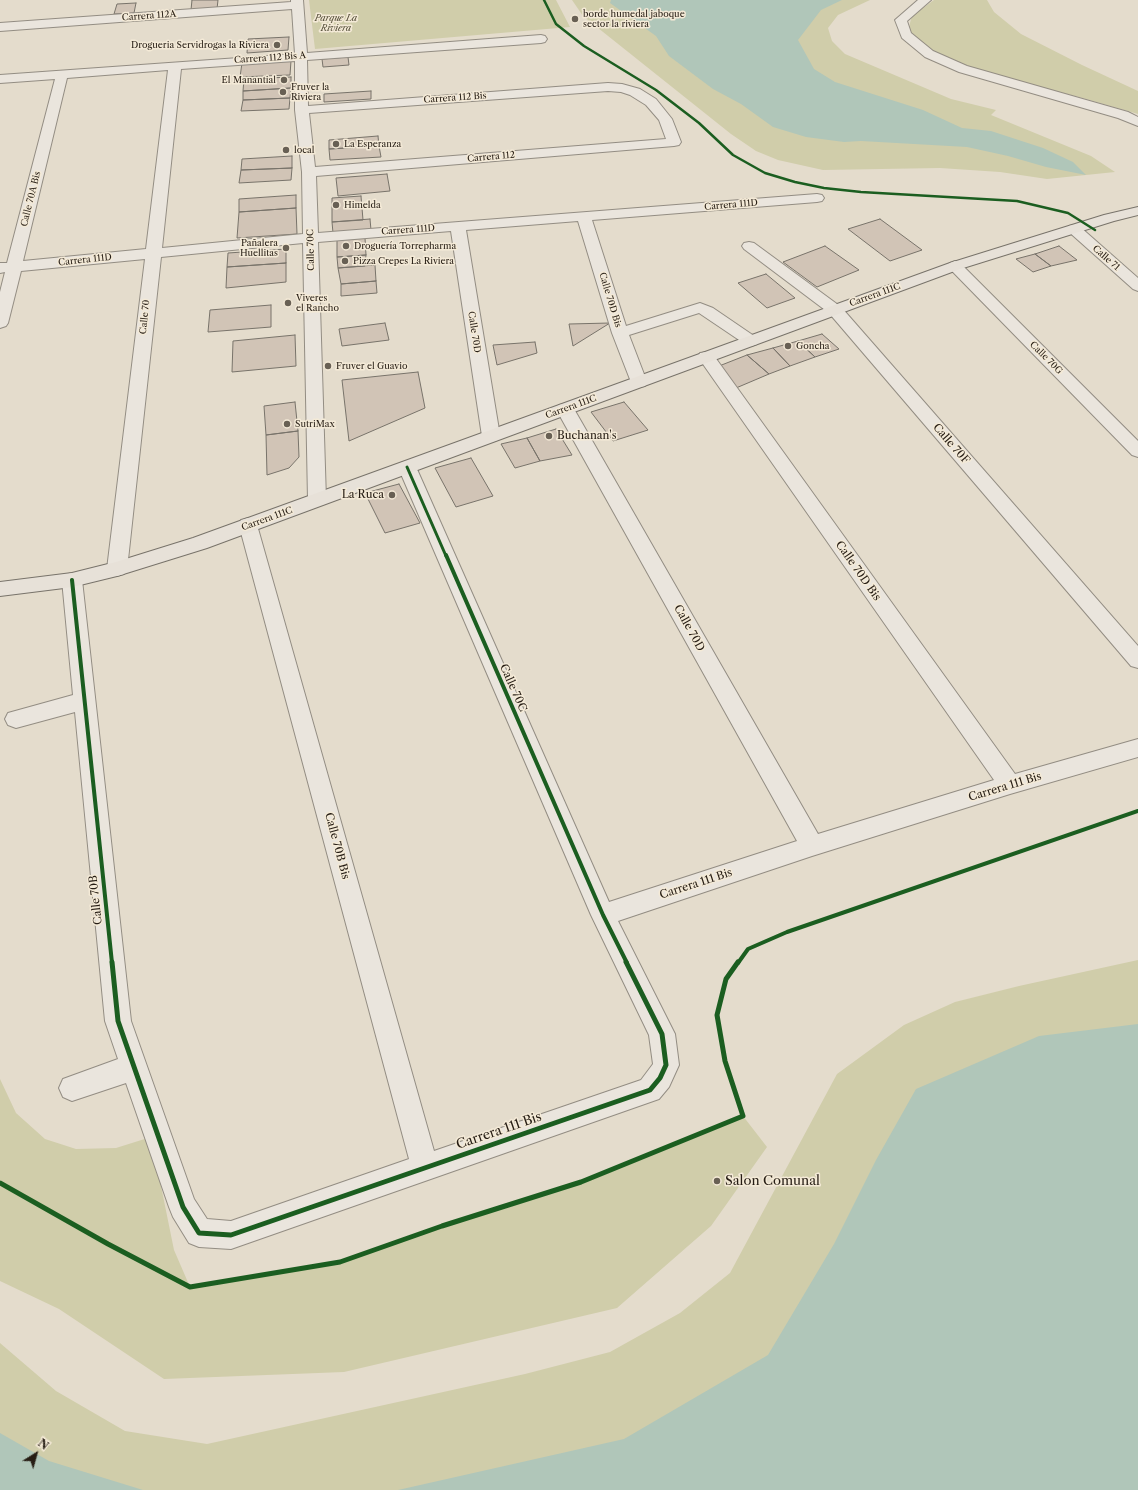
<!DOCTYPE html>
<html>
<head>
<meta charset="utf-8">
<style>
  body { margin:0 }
  #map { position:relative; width:1138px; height:1490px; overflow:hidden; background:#e4dccc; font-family:"Libre Caslon Text",serif }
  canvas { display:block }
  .north { position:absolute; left:16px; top:1434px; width:40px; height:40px; -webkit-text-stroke:3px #f4ead7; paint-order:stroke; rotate:37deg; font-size:11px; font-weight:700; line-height:16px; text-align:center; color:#261d14 }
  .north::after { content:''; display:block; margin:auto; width:14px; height:18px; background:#261d14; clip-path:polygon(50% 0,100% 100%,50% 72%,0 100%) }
</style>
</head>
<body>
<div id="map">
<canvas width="1138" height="1490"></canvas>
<div class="north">N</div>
</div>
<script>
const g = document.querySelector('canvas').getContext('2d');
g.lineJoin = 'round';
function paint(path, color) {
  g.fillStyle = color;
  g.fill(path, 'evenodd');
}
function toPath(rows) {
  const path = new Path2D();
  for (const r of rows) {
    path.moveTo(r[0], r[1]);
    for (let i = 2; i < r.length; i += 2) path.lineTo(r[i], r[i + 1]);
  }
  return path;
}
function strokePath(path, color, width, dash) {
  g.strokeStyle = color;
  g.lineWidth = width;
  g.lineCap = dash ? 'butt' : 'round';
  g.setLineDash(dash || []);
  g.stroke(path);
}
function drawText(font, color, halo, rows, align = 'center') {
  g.font = font + ' "Libre Caslon Text",serif';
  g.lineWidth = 3;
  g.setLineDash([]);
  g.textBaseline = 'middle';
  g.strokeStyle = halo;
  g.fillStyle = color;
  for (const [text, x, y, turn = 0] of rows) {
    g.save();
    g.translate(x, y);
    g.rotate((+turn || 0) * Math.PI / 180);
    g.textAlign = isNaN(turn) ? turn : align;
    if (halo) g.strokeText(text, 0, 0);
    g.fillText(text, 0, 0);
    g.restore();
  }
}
paint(toPath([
  [309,0,556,0,570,27,315,49],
  [572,0,870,0,838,15,828,28,832,41,845,54,951,99,996,110,991,115,1091,156,1115,172,1047,179,1000,172,940,168,823,170,778,160,756,151,731,134,583,16],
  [934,0,987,0,994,12,1021,34,1082,65,1138,91,1138,114,1079,97,987,74,941,56,915,39,909,30,910,23,912,16],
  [1138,960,1138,1490,0,1490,0,1343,56,1391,125,1431,207,1444,525,1374,610,1352,680,1313,730,1273,837,1074,904,1025,955,1002,1019,986],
  [0,1079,16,1113,45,1139,76,1149,116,1148,151,1137,174,1250,190,1287,340,1262,442,1226,581,1182,743,1116,767,1147,711,1226,617,1308,344,1372,164,1379,59,1309,0,1281]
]), '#d0cdaa');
paint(toPath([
  [611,0,842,0,821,10,798,40,814,69,835,82,923,110,962,128,991,131,1043,148,1073,162,1086,175,1046,167,1008,156,967,147,861,141,844,142,806,137,773,127,741,104,713,89,669,56,656,36,610,3],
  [1138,1024,1138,1490,398,1490,624,1439,768,1355,834,1244,876,1160,916,1089,1039,1036],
  [0,1433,49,1461,143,1490,0,1490]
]), '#b0c6b9');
const building = toPath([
  [192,0,218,0,217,9,191,10,192,0],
  [136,3,134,13,114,14,117,4,136,3],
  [289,37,288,50,247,53,248,39,289,37],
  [348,57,349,65,323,67,322,59,348,57],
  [291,61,290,75,240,77,242,63,291,61],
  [291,77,291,88,243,91,244,79,291,77],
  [291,88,290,98,243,100,243,91,291,88],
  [371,91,371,99,324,102,324,94,371,91],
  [290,98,289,109,241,111,243,100,290,98],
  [378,136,379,146,329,149,329,140,378,136],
  [379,146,381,157,330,160,329,149,379,146],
  [292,156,292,168,241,170,242,159,292,156],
  [292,168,291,180,239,183,241,170,292,168],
  [387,174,390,191,338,196,336,178,387,174],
  [296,195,296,208,239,212,239,199,296,195],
  [361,196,363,220,332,222,332,198,361,196],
  [296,208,297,234,237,238,239,212,296,208],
  [370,219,371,230,333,233,332,222,370,219],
  [880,219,922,250,890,261,848,229,880,219],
  [365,238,366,255,337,257,337,240,365,238],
  [825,246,859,270,817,287,783,262,825,246],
  [1059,246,1077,260,1051,266,1035,254,1059,246],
  [286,249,286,263,227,267,228,253,286,249],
  [1035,254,1051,266,1033,272,1016,259,1035,254],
  [366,255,365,266,338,268,337,257,366,255],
  [286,263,286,282,226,288,227,267,286,263],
  [375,265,376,281,341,284,338,268,375,265],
  [766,274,795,298,767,308,738,283,766,274],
  [376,281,377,293,341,296,341,284,376,281],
  [271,305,271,327,208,332,210,310,271,305],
  [385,323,389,340,342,346,339,329,385,323],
  [610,323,573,346,569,324,610,323],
  [822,334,839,349,815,357,798,341,822,334],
  [295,335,296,366,232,372,233,341,295,335],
  [798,341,815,357,790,366,773,348,798,341],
  [535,342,537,353,497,365,493,345,535,342],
  [773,348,790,366,769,374,747,355,773,348],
  [747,355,769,374,736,388,714,368,747,355],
  [418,372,425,408,349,441,342,380,418,372],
  [295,402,298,431,266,435,264,406,295,402],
  [624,402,648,430,613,441,591,412,624,402],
  [556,429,572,455,540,461,527,438,556,429],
  [298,431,299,457,289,468,267,475,266,435,298,431],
  [527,438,540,461,515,468,501,444,527,438],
  [471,458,493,496,456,507,435,468,471,458],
  [399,484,420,523,385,533,365,493,399,484]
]);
paint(building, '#d1c4b6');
strokePath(building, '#78736a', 1);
const minor = toPath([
  [291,0,303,0,307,53,541,35,545,36,547,39,545,42,541,43,307,60,308,106,608,83,622,84,640,89,656,99,672,119,681,142,679,145,674,146,316,176,318,233,817,194,822,195,824,198,822,201,817,202,592,220,626,326,700,303,713,308,757,338,759,341,757,344,751,346,745,344,699,313,629,335,647,382,645,386,639,387,633,386,631,382,612,333,578,221,466,230,500,436,497,440,491,442,485,440,482,436,451,231,318,242,326,500,324,504,317,506,310,504,308,500,303,243,161,257,127,569,124,574,117,576,110,574,107,569,145,259,21,271,8,323,6,326,0,328,0,292,5,272,0,273,0,263,7,263,55,79,0,83,0,75,295,54,292,9,0,31,0,23,291,2,291,0],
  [295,61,295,110,302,172,303,234,162,248,181,69,295,61],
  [168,70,146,249,23,261,67,78,168,70],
  [608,91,621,92,630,95,646,105,659,120,666,139,315,167,309,113,608,91],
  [918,0,931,0,907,21,911,33,933,51,967,66,1128,112,1138,117,1138,126,1118,118,959,72,925,57,902,38,895,20,918,0],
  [1074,225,1079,226,1138,278,1138,291,1133,289,1069,232,1067,229,1069,226,1074,225],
  [749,242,754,243,841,307,1138,646,1138,668,1131,666,829,313,744,249,742,246,744,243,749,242],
  [955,261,960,263,1138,441,1138,457,1132,455,950,269,947,266,950,263,955,261],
  [706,352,712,353,1015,774,1138,739,1138,757,1010,794,812,856,618,921,675,1034,679,1065,669,1087,659,1099,231,1249,199,1247,189,1243,173,1217,169,1207,126,1083,72,1101,63,1097,59,1088,63,1079,118,1059,105,1021,75,712,16,728,8,725,5,719,8,713,73,695,62,580,65,575,72,573,79,575,82,580,131,1021,194,1199,207,1219,231,1221,409,1159,239,525,241,520,248,518,255,520,257,525,434,1151,641,1080,653,1064,649,1035,591,915,398,467,401,463,407,461,413,463,416,467,609,902,797,841,556,409,559,405,565,404,571,405,574,409,818,834,994,780,698,357,700,353,706,352]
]);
const major = toPath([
  [1138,207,1138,215,1114,221,960,269,207,548,117,576,72,587,0,596,0,582,72,573,116,562,193,538,950,263,1104,215,1138,207]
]);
strokePath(minor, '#938d83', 2);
strokePath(major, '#78736a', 2);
paint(minor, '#eae5dd');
paint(major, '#e7e1d8');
strokePath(toPath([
  [544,0,556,24,584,46,656,90,699,123,733,155,765,173,795,182,824,188,861,192,1017,201,1068,213,1095,230]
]), '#1b5e20', 2.5);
strokePath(toPath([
  [407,467,446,556]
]), '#1b5e20', 3);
strokePath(toPath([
  [446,555,603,915,627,963],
  [72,580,112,963],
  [738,963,748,949,787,932,1138,811]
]), '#1b5e20', 4);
strokePath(toPath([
  [112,962,118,1021,183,1207,199,1233,231,1235,650,1090,660,1078,666,1065,662,1034,626,962],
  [0,1183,108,1244,190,1287,340,1262,442,1226,581,1182,743,1116,725,1061,717,1015,726,979,738,962]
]), '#1b5e20', 5);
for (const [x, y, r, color] of [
  [575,19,4,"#686054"],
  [277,45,4,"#686054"],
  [284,80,4,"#686054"],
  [283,92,4,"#686054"],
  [336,144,4,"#686054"],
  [286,150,4,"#686054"],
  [336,205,4,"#686054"],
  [346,246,4,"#686054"],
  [286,248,4,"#686054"],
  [345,261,4,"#686054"],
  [288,303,4,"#686054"],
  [788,346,4,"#686054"],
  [328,366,4,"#686054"],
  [287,424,4,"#686054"],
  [549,436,4,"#686054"],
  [392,495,4,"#686054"],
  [717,1181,4,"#686054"]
]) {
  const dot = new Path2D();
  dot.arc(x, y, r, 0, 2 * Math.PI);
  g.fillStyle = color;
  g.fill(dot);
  strokePath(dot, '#f4ead7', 1.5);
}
drawText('9px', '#261d14', '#f4ead7', [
  ["borde humedal jaboque",583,14],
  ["sector la riviera",583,24],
  ["Drogueria Servidrogas la Riviera",269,45,"right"],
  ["El Manantial",276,80,"right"],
  ["Fruver la",291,87],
  ["Riviera",291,97],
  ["La Esperanza",344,144],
  ["local",294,150],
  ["Himelda",344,205],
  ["Pañalera",278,243,"right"],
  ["Huellitas",278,253,"right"],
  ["Droguería Torrepharma",354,246],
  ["Pizza Crepes La Riviera",353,261],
  ["Viveres",296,298],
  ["el Rancho",296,308],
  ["Goncha",796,346],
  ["Fruver el Guavio",336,366],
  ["SutriMax",295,424]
], 'left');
drawText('9px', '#261d14', '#f4ead7', [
  ["Carrera 112A",149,16,-4],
  ["Carrera 112 Bis A",270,58,-4],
  ["Carrera 112 Bis",455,98,-4],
  ["Carrera 112",491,157,-5],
  ["Calle 70A Bis",31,199,-76],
  ["Carrera 111D",731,205,-5],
  ["Carrera 111D",408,230,-4],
  ["Calle 70C",311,250,-91],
  ["Calle 71",1106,258,41],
  ["Carrera 111D",85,260,-6],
  ["Carrera 111C",875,295,-20],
  ["Calle 70D Bis",610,300,73],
  ["Calle 70",145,317,-84],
  ["Calle 70D",474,332,81],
  ["Calle 70G",1046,358,45],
  ["Carrera 111C",571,407,-20],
  ["Carrera 111C",267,519,-20]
]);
drawText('italic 9px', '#544e39', '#f4ead7', [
  ["Parque La",336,18],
  ["Riviera",336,28]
]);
drawText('11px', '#261d14', '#f4ead7', [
  ["Buchanan's",557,436],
  ["La Ruca",384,495,"right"]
], 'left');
drawText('11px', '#261d14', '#f4ead7', [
  ["Calle 70F",951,444,49],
  ["Calle 70D Bis",858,571,55],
  ["Calle 70D",689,628,61],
  ["Calle 70C",513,688,66],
  ["Carrera 111 Bis",1005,787,-17],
  ["Calle 70B Bis",337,846,75],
  ["Carrera 111 Bis",696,884,-18],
  ["Calle 70B",96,900,-96]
]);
drawText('13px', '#261d14', '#f4ead7', [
  ["Carrera 111 Bis",499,1131,-19]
]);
drawText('13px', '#261d14', '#f4ead7', [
  ["Salon Comunal",725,1181]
], 'left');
</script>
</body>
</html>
